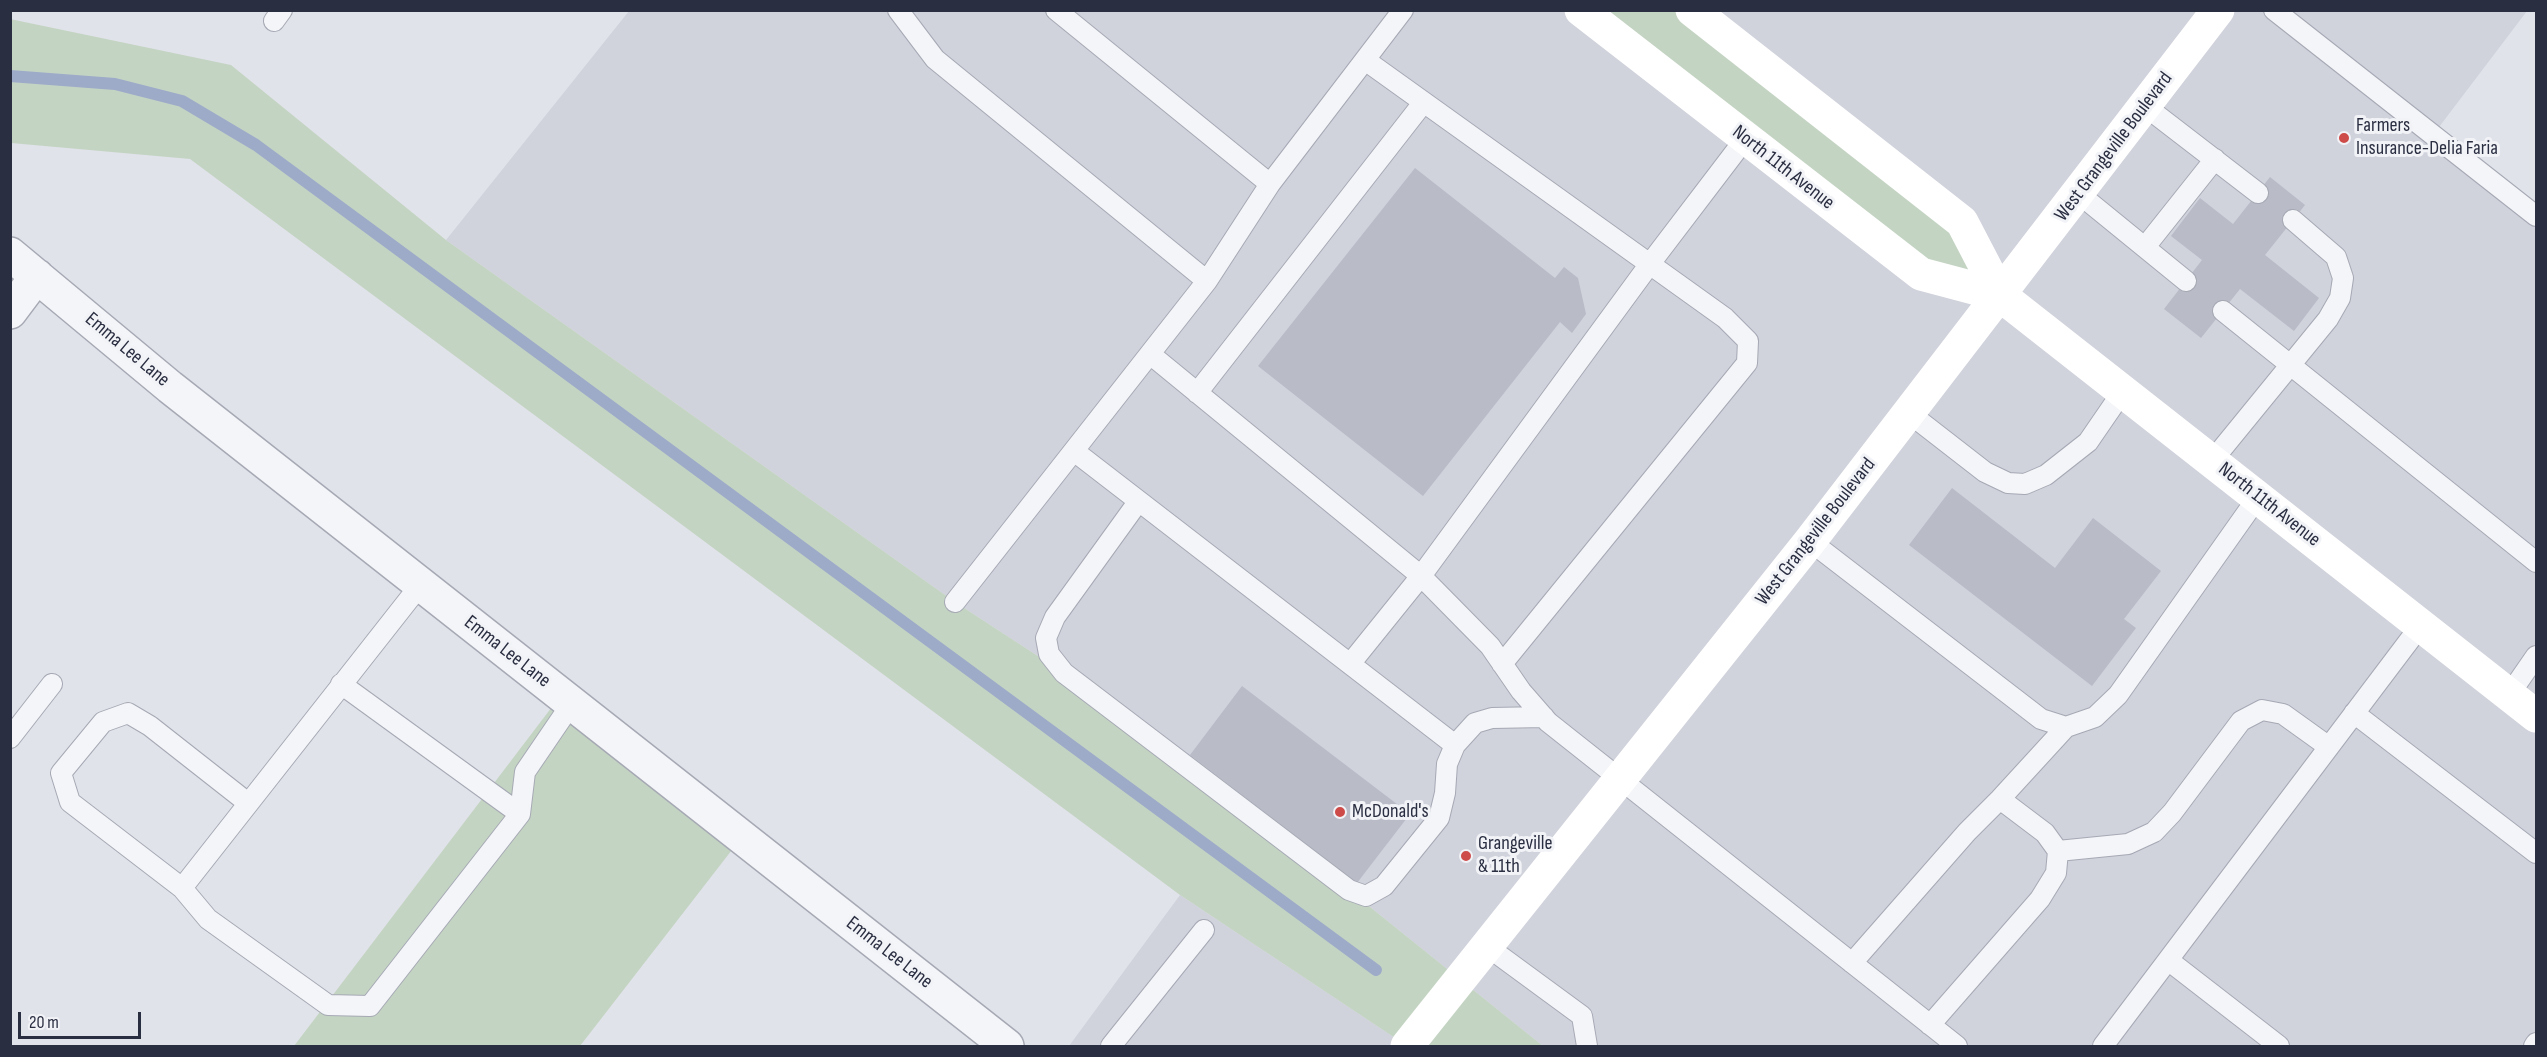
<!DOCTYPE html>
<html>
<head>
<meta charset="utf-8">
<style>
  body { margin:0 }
  #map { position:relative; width:2547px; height:1057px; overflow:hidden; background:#e1e3ea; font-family:"Sofia Sans Condensed",sans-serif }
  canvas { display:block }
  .frame { position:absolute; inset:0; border:12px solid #2a2e41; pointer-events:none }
  .scale { position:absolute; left:18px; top:1012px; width:123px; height:27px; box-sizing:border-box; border:3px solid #2a2e41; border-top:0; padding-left:8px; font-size:18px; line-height:21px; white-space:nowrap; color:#2a2e41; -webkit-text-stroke:4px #f1f3f7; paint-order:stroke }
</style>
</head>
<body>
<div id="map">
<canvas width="2547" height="1057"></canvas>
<div class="frame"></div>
<div class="scale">20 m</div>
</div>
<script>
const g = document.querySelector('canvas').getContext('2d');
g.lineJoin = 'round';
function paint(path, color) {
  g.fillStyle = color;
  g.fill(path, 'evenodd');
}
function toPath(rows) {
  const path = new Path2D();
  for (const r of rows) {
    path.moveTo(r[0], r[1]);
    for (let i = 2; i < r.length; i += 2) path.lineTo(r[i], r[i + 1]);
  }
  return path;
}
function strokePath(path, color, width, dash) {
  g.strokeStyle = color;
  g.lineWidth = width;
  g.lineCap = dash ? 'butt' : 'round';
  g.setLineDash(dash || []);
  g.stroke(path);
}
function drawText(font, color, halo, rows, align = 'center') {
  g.font = font + ' "Sofia Sans Condensed",sans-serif';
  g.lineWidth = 6;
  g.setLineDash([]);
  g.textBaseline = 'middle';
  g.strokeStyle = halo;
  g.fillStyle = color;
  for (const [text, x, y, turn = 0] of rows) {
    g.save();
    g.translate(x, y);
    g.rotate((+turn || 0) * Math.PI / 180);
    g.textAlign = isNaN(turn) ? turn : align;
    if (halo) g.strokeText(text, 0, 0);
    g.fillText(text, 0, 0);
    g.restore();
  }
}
paint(toPath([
  [629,11,2527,11,2433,135,2536,216,2536,1046,1543,1046,1349,890,1064,673,955,602,446,240],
  [1180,895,1407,1046,1069,1046]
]), '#d0d2dc');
paint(toPath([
  [1581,11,1692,11,1962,222,2000,295,1921,274],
  [10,19,231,65,446,240,955,602,1064,673,1349,890,1543,1046,1407,1046,1180,895,190,159,11,143],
  [561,695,742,837,580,1046,294,1046]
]), '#c4d4c3');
strokePath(toPath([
  [10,76,115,84,182,101,256,145,1376,970]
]), '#9dabc9', 12);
paint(toPath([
  [1415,168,1555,278,1564,267,1578,278,1586,314,1572,333,1560,322,1423,496,1258,366],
  [2270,177,2305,205,2265,255,2319,298,2294,331,2240,289,2201,338,2164,309,2202,260,2171,236,2200,198,2233,224],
  [1952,488,2055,568,2093,518,2161,571,2124,619,2136,628,2092,686,1909,545],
  [1242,686,1410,814,1357,883,1190,755]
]), '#b9bcc7');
const lane = toPath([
  [898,10,935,59,1207,281],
  [1056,10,1270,184],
  [2274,10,2536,216],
  [274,21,282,10],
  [1365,60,1725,318,1748,341,1747,363,1502,664],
  [2145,106,2258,193],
  [2078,193,2186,281],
  [2145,247,2215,159],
  [2223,311,2536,562],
  [1150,354,1421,576,1490,646,1521,691,1548,722,1957,1046],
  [1197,393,1423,103],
  [1909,413,1985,472,2008,483,2025,484,2046,475,2088,442,2123,391],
  [1074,451,1350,664,1421,576,1649,265,1745,139],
  [2212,461,2328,319,2340,298,2343,278,2336,257,2293,220],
  [1138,502,1055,617,1046,638,1049,654,1064,673,1349,890,1366,896,1384,886,1439,818,1445,793,1447,764,1455,745,1475,723,1492,718,1544,717],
  [1810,541,2041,719,2066,727,2095,717,2118,695,2258,497],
  [421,584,182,888,208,919,328,1005,370,1006,520,814,525,772,572,703],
  [955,602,1207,281,1270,184,1403,10],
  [1350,664,1455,745],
  [341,684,520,814],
  [2509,695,2536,656],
  [2354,713,2536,853],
  [10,738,52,684],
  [2058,851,2128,844,2154,832,2172,813,2241,721,2262,710,2283,714,2329,747],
  [182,888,70,802,61,773,103,722,128,713,150,726,248,803],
  [1488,947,1582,1016,1587,1046],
  [2168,960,2279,1046],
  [1852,963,1967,832,2000,799,2066,727],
  [1930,1025,2040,899,2056,873,2058,851,2045,833,2000,799],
  [1111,1046,1204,930],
  [2103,1046,2421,625],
  [2534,1046,2536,1043]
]);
const street = toPath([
  [10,254,170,387,1007,1046],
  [10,312,37,276]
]);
strokePath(lane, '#a6a9b4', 22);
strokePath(street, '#a6a9b4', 36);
strokePath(lane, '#f4f5f8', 20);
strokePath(street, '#f4f5f8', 33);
strokePath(toPath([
  [1581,10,1921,274,2000,295,2536,716],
  [1692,10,1962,222,2000,295],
  [1407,1046,1810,541,2218,10]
]), '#fff', 33);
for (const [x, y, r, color] of [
  [2344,138,6,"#cd4b49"],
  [1340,812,6,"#cd4b49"],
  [1466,856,6,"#cd4b49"]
]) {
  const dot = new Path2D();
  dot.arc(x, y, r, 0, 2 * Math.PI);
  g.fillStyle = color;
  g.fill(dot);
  strokePath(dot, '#f1f3f7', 2);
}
drawText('20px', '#2a2e41', '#f1f3f7', [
  ["Farmers",2356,126],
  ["Insurance-Delia Faria",2356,149],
  ["McDonald's",1352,812],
  ["Grangeville",1478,844],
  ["& 11th",1478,867]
], 'left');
drawText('20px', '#2a2e41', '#f1f3f7', [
  ["West Grangeville Boulevard",2114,147,-53],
  ["North 11th Avenue",1783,168,38],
  ["Emma Lee Lane",127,350,40],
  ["North 11th Avenue",2269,505,38],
  ["West Grangeville Boulevard",1816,532,-52],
  ["Emma Lee Lane",507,652,38],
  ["Emma Lee Lane",889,953,38]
]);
</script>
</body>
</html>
